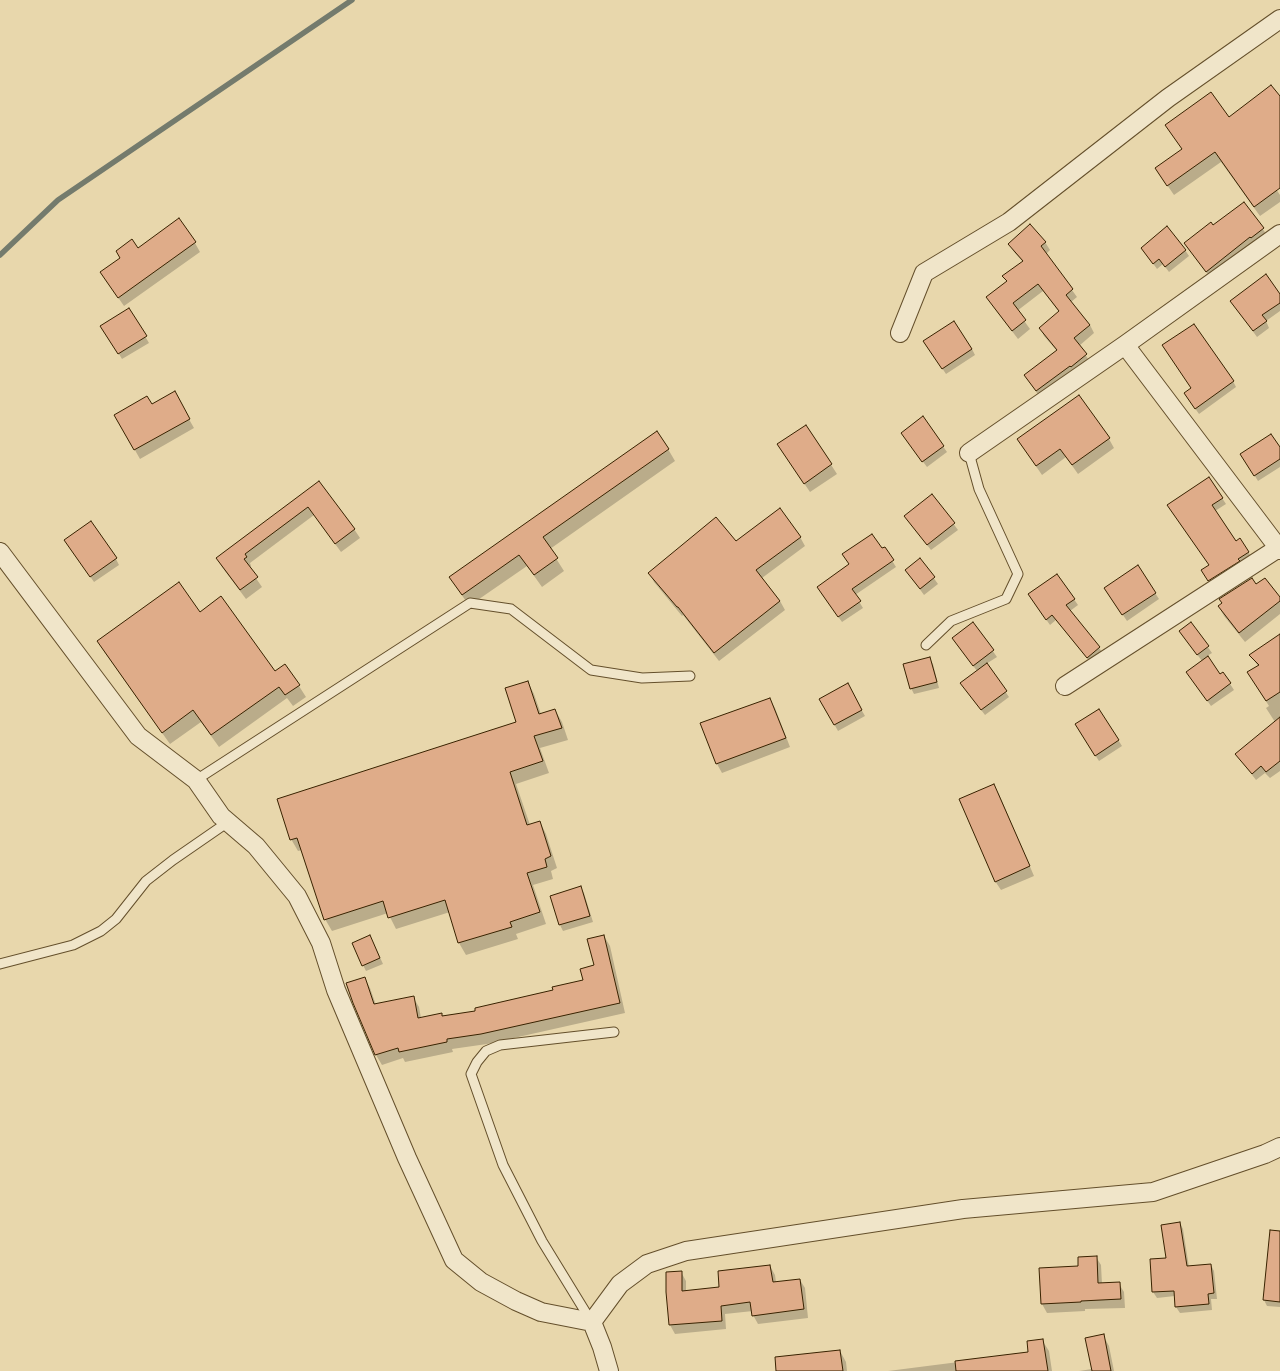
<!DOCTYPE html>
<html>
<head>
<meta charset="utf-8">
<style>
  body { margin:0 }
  canvas { display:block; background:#e8d7ac }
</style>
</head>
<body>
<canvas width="1280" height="1371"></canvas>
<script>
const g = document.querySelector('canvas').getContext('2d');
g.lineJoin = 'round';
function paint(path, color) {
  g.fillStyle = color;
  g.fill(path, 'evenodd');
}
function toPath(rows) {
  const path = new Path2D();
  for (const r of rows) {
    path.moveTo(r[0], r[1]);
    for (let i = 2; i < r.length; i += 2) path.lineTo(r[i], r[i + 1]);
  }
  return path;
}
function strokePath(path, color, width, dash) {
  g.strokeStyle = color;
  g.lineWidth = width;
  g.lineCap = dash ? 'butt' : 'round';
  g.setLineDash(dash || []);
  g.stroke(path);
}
paint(toPath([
  [1280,98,1280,186,1276,189,1280,195,1280,202,1260,216,1221,162,1174,195,1156,169,1183,150,1166,125,1229,119],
  [1244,203,1267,235,1210,277,1185,244,1213,226],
  [1030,225,1045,242,1050,250,1046,254,1077,297,1071,302,1090,325,1094,333,1079,346,1091,363,1041,399,1025,375,1057,351,1044,336,1040,328,1059,312,1043,291,1017,311,1030,329,1018,339,992,305,987,297,1007,282,1004,276,1023,262,1014,252,1009,244],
  [195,243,200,252,124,306,101,273,138,249],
  [1142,248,1185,250,1189,256,1169,272,1163,264,1157,269],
  [1280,296,1280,311,1266,321,1269,328,1257,337,1231,301],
  [129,309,149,343,122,359,102,326],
  [928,347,972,349,975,355,946,374],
  [1233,381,1236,387,1199,414,1185,394],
  [174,393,194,428,140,459,115,415,151,405],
  [923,418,947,452,927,467,906,439],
  [806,426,837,474,810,492,778,445],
  [1109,439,1114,448,1078,474,1066,457,1042,475,1018,440],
  [1280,448,1280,467,1258,481,1245,460],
  [668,449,675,461,550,549,564,571,542,587,527,566,469,606,450,577],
  [319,482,354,529,360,538,341,552,314,515,250,563,251,566,249,568,262,587,246,599,222,567,217,558],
  [932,495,958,530,931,550,909,522],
  [1222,498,1226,504,1215,511,1236,542,1240,539,1252,558,1212,586,1209,582,1240,561,1240,559,1208,580,1210,565,1172,512],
  [800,537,805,546,762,578,780,601,785,610,719,661,683,615,682,616,654,582,649,573,736,543],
  [69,546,116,559,119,565,94,582],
  [884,548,896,567,855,595,863,608,842,622,821,593],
  [920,559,938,584,924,595,906,570],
  [1138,567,1159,599,1127,621,1109,594],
  [1057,575,1078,605,1070,611,1103,653,1091,663,1056,620,1050,625,1029,595],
  [1256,586,1280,599,1280,614,1245,642,1224,616,1219,607],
  [199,613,275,672,299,686,306,697,293,706,287,698,219,747,201,722,170,744,105,653,98,641],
  [973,623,997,657,986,664,1009,697,985,715,965,689,977,671,957,644],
  [1191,623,1212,653,1207,656,1220,675,1223,673,1234,690,1211,706,1187,672,1202,661,1184,637],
  [1280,635,1280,771,1270,778,1265,773,1256,780,1236,754,1275,722,1266,708,1269,706,1252,679,1258,666,1250,655],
  [929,658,933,664,939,688,914,694,911,688],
  [528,682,534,694,541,714,555,710,562,722,568,740,540,748,549,773,516,784,530,825,540,822,546,834,557,868,551,871,553,879,533,885,546,924,516,934,518,939,466,955,459,943,450,912,396,929,388,913,332,931,325,919,302,850,298,851,291,839,518,723],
  [847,685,865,716,838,731,820,699],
  [770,699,775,708,790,747,722,773,717,764],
  [1099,710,1122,746,1099,761,1079,730],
  [993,785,999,794,1034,876,1001,890,995,881],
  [581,888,584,893,593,922,563,931,560,925,551,897],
  [604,936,610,946,625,1013,487,1044,452,1049,453,1052,405,1062,403,1058,382,1065,376,1055,354,1003,365,978,370,988,376,1005,413,997,419,1007,421,1018,477,1012,554,991,584,981,595,966],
  [373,942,383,964,366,971,363,965],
  [1180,1223,1183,1229,1189,1267,1211,1265,1214,1271,1217,1299,1211,1299,1212,1310,1180,1313,1176,1307,1175,1296,1157,1298,1153,1292,1151,1260,1167,1259],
  [1268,1252,1280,1253,1280,1307,1267,1306,1264,1300],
  [1096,1257,1101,1265,1102,1284,1119,1284,1124,1292,1125,1308,1085,1309,1085,1311,1047,1313,1042,1304,1040,1269,1079,1267],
  [770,1266,775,1275,776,1282,800,1280,805,1288,808,1318,758,1324,753,1315,753,1311,725,1314,726,1329,675,1334,670,1325,667,1292,681,1272,686,1281,686,1291,720,1288],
  [1103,1335,1109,1346,1114,1371,1079,1371,1092,1369],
  [1042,1340,1049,1351,1052,1371,888,1371,1029,1353],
  [840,1351,846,1362,847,1371,777,1371]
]), '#0003');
strokePath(toPath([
  [0,255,58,200,352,0]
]), '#747b6d', 5.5);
const building = toPath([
  [1271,85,1280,96,1280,188,1254,207,1215,152,1167,186,1155,168,1182,149,1165,125,1211,92,1229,117,1271,85],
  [1244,202,1264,228,1251,238,1250,237,1206,272,1184,243,1211,222,1213,225,1244,202],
  [179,218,196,242,118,298,100,272,120,258,116,251,132,239,138,248,179,218],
  [1030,224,1046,242,1041,246,1073,289,1066,295,1090,325,1074,338,1087,354,1071,367,1070,366,1036,391,1024,375,1057,350,1039,328,1059,311,1038,284,1013,303,1026,320,1012,331,986,297,1007,281,1002,276,1023,261,1008,244,1030,224],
  [1167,226,1186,250,1165,267,1159,259,1153,264,1141,248,1167,226],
  [1266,274,1280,294,1280,303,1262,315,1267,321,1253,331,1230,301,1266,274],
  [129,308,147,336,118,354,100,326,129,308],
  [954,321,972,349,942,369,923,341,954,321],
  [1194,324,1234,381,1195,409,1184,393,1191,388,1162,345,1194,324],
  [175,391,190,419,134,450,114,415,147,396,152,404,175,391],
  [1079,395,1110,438,1072,465,1060,449,1036,466,1017,439,1079,395],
  [923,416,944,446,922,462,901,433,923,416],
  [806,425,832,464,804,484,777,444,806,425],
  [657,431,669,449,543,537,558,558,534,575,519,555,462,595,449,577,657,431],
  [1271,434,1280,447,1280,459,1254,476,1240,454,1271,434],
  [1209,477,1223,498,1212,505,1236,541,1240,538,1249,552,1238,559,1240,561,1208,581,1201,570,1209,565,1167,505,1209,477],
  [319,481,355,529,335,544,308,507,245,554,247,557,244,559,258,577,240,590,216,558,319,481],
  [932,494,955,523,927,545,904,516,932,494],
  [780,508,801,537,756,570,780,601,714,653,678,607,677,607,648,573,716,517,736,541,780,508],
  [91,521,117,558,90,577,64,540,91,521],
  [872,534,882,548,885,547,894,560,852,589,861,601,838,617,817,587,849,564,842,554,872,534],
  [920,558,935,577,920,589,905,570,920,558],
  [1138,565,1156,593,1122,615,1104,588,1138,565],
  [1057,574,1075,599,1066,605,1100,647,1087,658,1052,615,1046,620,1028,594,1057,574],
  [1252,578,1256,584,1265,578,1280,597,1280,601,1239,633,1218,606,1222,603,1219,599,1252,578],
  [179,582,200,612,221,596,275,671,285,664,300,685,285,695,279,687,211,735,193,710,162,733,97,641,179,582],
  [973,622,994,650,973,666,952,638,973,622],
  [1191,622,1209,646,1197,655,1179,631,1191,622],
  [1280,634,1280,692,1266,701,1247,672,1259,665,1249,655,1280,634],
  [1208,656,1220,674,1223,672,1231,683,1207,701,1186,672,1208,656],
  [930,657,937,682,910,689,903,664,930,657],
  [987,663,1007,691,981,710,960,683,987,663],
  [528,681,539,714,555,709,562,728,534,736,543,761,510,772,527,825,540,821,551,856,545,859,547,867,527,873,540,912,510,922,512,927,458,943,445,900,388,918,383,901,324,920,297,838,290,840,277,799,516,722,505,688,528,681],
  [848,683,862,710,834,725,819,699,848,683],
  [770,698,786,738,716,764,700,723,770,698],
  [1099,709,1119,740,1095,756,1075,724,1099,709],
  [1280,717,1280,761,1266,772,1261,766,1252,774,1235,754,1280,717],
  [994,784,1030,866,995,882,959,799,994,784],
  [581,886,590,916,559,925,550,896,581,886],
  [370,935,380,958,362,966,352,943,370,935],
  [604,935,620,1003,481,1034,447,1039,447,1042,399,1052,398,1048,375,1055,353,1003,346,983,365,977,374,1004,414,996,418,1018,442,1013,442,1016,475,1011,475,1008,553,990,552,987,583,980,580,969,594,965,587,939,604,935],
  [1180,1222,1187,1266,1211,1264,1214,1293,1208,1294,1209,1304,1175,1307,1174,1291,1152,1292,1150,1259,1166,1258,1161,1225,1180,1222],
  [1270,1230,1280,1231,1280,1302,1263,1300,1270,1230],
  [1097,1256,1098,1283,1120,1282,1121,1299,1081,1301,1081,1302,1041,1304,1039,1268,1078,1266,1078,1257,1097,1256],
  [770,1265,773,1282,800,1279,804,1309,752,1316,750,1302,721,1306,722,1321,669,1325,666,1292,666,1272,682,1271,682,1291,719,1287,718,1271,770,1265],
  [1104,1334,1111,1371,1092,1371,1085,1338,1104,1334],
  [1043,1339,1048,1371,956,1371,955,1361,1028,1352,1027,1341,1043,1339],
  [840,1350,843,1371,776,1371,775,1357,840,1350]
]);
paint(building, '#dfac89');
strokePath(building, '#382200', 1);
const lane = toPath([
  [926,645,951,621,1006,599,1018,574,979,489,969,453],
  [196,780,470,603,511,609,591,670,642,678,690,676],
  [0,964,73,945,101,931,116,919,146,881,173,860,228,822],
  [591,1321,542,1241,503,1165,471,1074,477,1062,486,1051,500,1045,614,1032]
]);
const street = toPath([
  [900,333,924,273,1009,222,1168,98,1280,19],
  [1125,345,1280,550],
  [969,453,1125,345,1280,234],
  [0,552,138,736,196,780,221,816,256,846,297,896,321,943,336,990,407,1158,454,1260,481,1282,516,1301,541,1312,592,1322],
  [1065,686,1280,547],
  [609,1371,602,1347,592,1322,620,1284,647,1264,686,1251,963,1209,1153,1192,1265,1154,1280,1147]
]);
strokePath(lane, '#644f2b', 11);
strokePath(street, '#644f2b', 20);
strokePath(lane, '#f0e5c9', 9);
strokePath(street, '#f0e5c9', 18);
</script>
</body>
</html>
